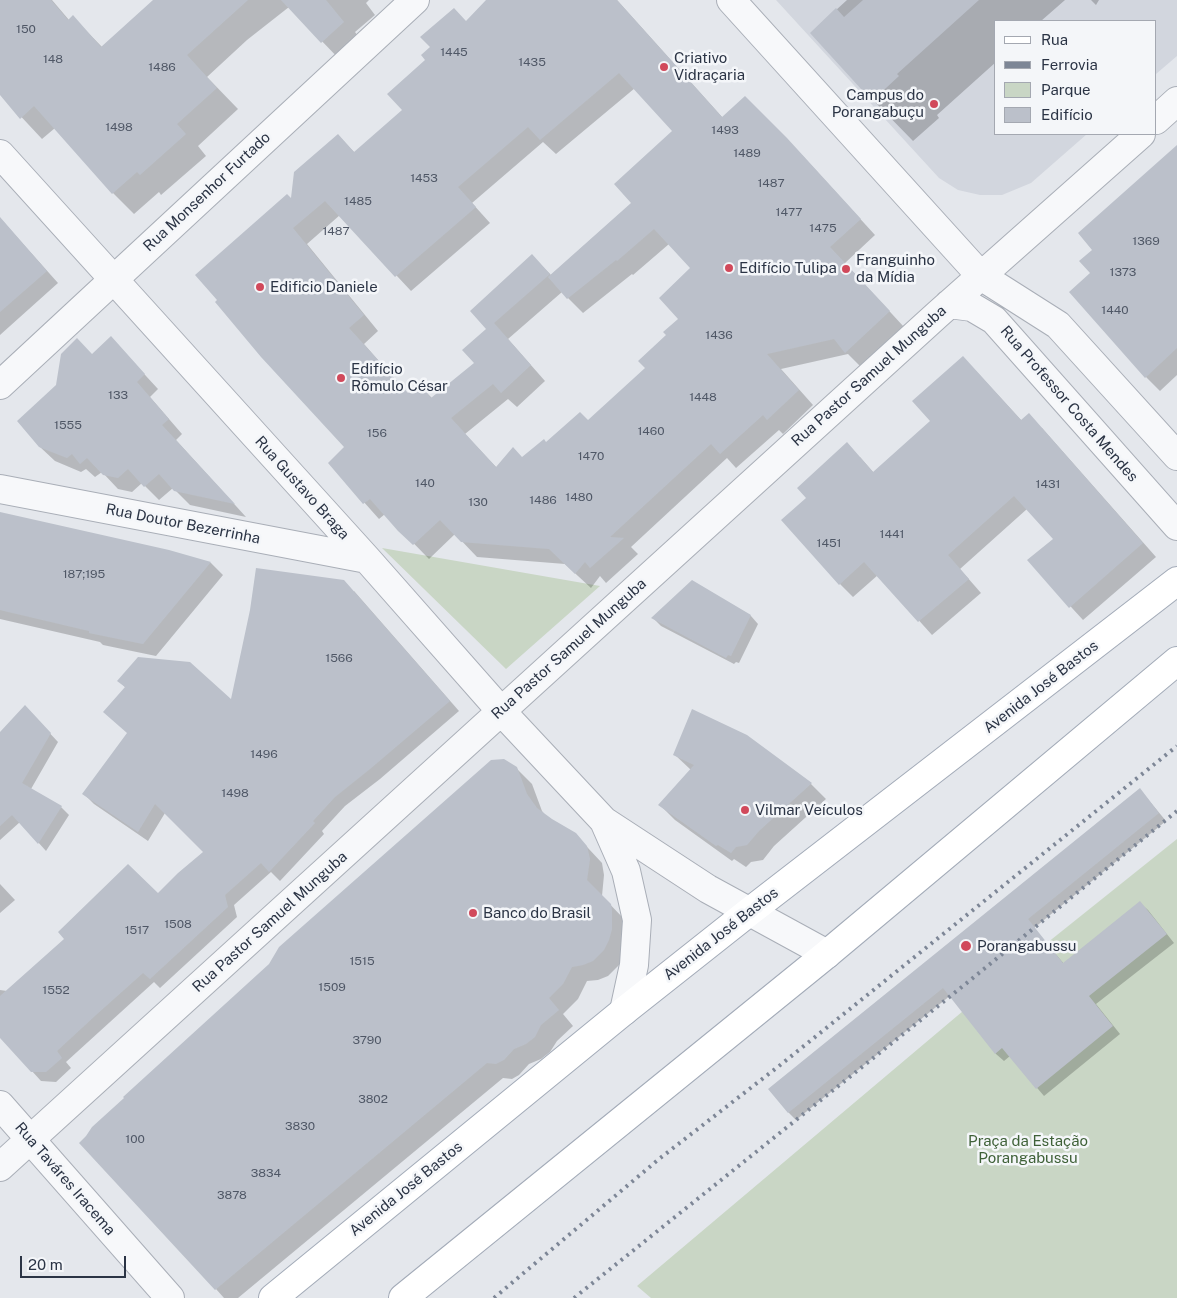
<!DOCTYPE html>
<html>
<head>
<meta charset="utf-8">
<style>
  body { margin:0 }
  #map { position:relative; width:1177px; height:1298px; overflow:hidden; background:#e4e7ec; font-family:"Public Sans",sans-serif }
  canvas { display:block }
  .legend { position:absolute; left:994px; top:20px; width:162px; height:115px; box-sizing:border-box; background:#f4f6f9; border:1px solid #a4a8b1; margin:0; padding:6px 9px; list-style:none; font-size:15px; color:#2b3445 }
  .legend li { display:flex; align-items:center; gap:10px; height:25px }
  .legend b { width:25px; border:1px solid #a4a8b1 }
  .scale { position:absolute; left:20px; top:1256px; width:106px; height:22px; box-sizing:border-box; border:2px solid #2b3445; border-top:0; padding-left:6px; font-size:15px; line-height:18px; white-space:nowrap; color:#2b3445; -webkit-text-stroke:4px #f4f6f9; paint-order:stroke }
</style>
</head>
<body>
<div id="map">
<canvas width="1177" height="1298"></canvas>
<ul class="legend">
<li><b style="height:6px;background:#fff"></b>Rua</li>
<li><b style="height:6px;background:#7d8696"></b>Ferrovia</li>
<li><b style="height:14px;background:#c9d6c5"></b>Parque</li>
<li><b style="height:14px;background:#bbc0ca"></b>Edifício</li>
</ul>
<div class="scale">20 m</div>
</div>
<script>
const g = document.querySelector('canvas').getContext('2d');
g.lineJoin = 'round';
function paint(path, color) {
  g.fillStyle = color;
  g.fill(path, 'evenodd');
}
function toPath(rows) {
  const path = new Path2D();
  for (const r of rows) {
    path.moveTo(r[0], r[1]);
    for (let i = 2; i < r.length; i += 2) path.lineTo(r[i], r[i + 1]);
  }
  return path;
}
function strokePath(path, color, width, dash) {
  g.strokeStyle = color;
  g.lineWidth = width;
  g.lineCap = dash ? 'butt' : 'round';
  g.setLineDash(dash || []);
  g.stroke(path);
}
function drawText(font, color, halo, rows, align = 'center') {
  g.font = font + ' "Public Sans",sans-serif';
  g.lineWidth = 5;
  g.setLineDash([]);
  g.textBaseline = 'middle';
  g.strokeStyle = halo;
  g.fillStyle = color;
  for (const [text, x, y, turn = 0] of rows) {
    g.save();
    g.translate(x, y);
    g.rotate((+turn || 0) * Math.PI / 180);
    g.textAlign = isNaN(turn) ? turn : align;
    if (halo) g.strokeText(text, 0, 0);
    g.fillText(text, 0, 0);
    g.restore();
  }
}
paint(toPath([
  [776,0,1177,0,1177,56,1156,74,1156,21,996,21,996,134,1087,134,1031,183,1002,195,980,195,958,190,939,178]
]), '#d2d6de');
paint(toPath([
  [382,548,600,586,506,669],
  [1177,839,1177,1298,651,1298,637,1286,982,995]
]), '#c9d6c5');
paint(toPath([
  [0,0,52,0,69,20,73,17,103,48,155,0,369,0,366,3,375,15,355,32,364,44,343,63,289,7,247,40,207,77,238,109,198,146,206,156,161,195,159,192,134,214,113,193,55,128,42,139,0,94],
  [488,0,617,0,723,118,802,155,875,235,845,263,904,327,861,367,848,354,781,369,813,405,783,434,779,430,736,468,727,458,631,547,638,554,606,583,600,576,591,588,565,564,477,557,455,534,429,559,385,514,379,519,330,464,346,447,262,356,292,201,338,135,355,153,404,110,466,22],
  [635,88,674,131,632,203,551,275,532,256,488,329,475,363,432,398,419,385,408,394,364,344,378,331,307,244,340,215,411,291,490,223,472,203,543,142,556,154],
  [669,244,692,268,679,319,646,368,588,422,522,458,497,468,465,434,508,399,517,407,545,381,508,339,562,292,583,313,632,274,633,275],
  [847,0,1065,0,1041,21,996,21,996,62,937,115,939,118,913,141,873,100,811,33],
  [1091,0,1099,0,1096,5],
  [1177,147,1177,375,1160,391,1146,377,1092,273,1094,250],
  [0,218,58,283,0,335],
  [111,338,158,389,150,397,182,434,176,440,246,517,190,505,173,488,159,500,142,483,132,492,118,489,102,472,95,477,86,469,81,472,55,461,40,447,92,355],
  [976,371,1022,421,1042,428,1156,557,1083,620,1029,561,1055,539,1027,509,960,569,981,593,932,635,878,575,853,597,840,584,860,457,874,473,932,421],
  [0,513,168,551,211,563,223,575,156,656,103,645,100,642,0,619],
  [692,582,751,616,758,624,739,663,736,662,734,664,661,626,653,618],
  [354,591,459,711,380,779,345,806,322,831,324,834,280,881,271,872,234,905,237,917,160,988,154,982,66,1062,71,1068,56,1082,41,1081,0,1036,0,990,7,991,158,895,205,852,165,813,148,841,94,804,84,794,128,733,126,688,119,681,231,701],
  [32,714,58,742,31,789,61,807,69,815,46,851,20,822,0,840,0,734],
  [746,736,811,784,826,799,774,846,763,860,751,862,746,867,734,859,732,861,675,820,660,805,691,770,674,754],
  [516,768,532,784,542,811,546,816,575,834,602,863,604,875,602,896,626,921,624,956,619,965,608,976,598,980,587,981,578,999,563,1014,573,1026,557,1041,550,1052,541,1059,529,1064,519,1075,512,1079,503,1078,238,1298,224,1298,216,1289],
  [1147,798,1166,821,1034,928,1064,964,1140,903,1148,910,1174,943,1096,1004,1120,1034,1044,1096,1010,1056,1004,1061,996,1054,951,995,796,1120,789,1113,770,1089],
  [0,884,15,900,0,913]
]), '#0003');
paint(toPath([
  [0,0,51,0,68,20,73,15,101,47,153,0,248,0,187,55,217,88,177,124,186,134,140,175,137,172,112,194,34,106,20,119,0,95],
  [281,0,326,0,344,22,321,43],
  [486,0,617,0,722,117,745,96,787,138,861,219,830,247,890,311,845,353,834,339,767,354,799,390,767,420,763,415,720,454,711,444,610,537,624,538,590,568,585,562,575,574,549,549,461,542,440,520,413,545,398,531,370,499,363,504,328,463,344,447,261,357,215,302,217,300,195,275,287,194,291,198,294,172,338,134,354,152,402,110,387,94,425,60,421,55,430,47,420,37,454,8,466,21],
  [619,73,672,131,614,184,631,203,548,277,567,299,616,260,617,261,654,229,690,268,659,298,678,319,663,332,666,335,638,361,645,368,588,420,580,412,546,442,544,439,522,457,513,447,496,467,451,418,493,384,501,393,531,365,494,323,550,274,532,254,470,311,486,329,462,350,474,363,431,398,419,384,408,393,349,328,364,315,293,228,325,201,395,277,476,207,458,187,528,127,540,140],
  [863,0,979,0,897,74,899,76,872,101,810,33,836,8,844,17],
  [1177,145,1177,348,1145,378,1069,292,1090,273,1079,261,1092,250,1078,233],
  [0,217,47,271,0,312],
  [111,336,145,374,137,382,169,419,162,425,235,504,174,491,159,474,144,487,128,469,118,478,103,475,87,458,80,464,72,454,67,458,39,447,17,421,56,385,61,354,77,338,92,354],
  [963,356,1021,420,1029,413,1143,543,1069,608,1027,560,1053,539,1014,496,948,555,969,579,918,622,864,562,839,585,781,520,806,498,797,488,847,442,873,472,930,421,912,401],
  [0,512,169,550,211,562,143,644,89,633,89,631,0,610],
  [256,568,344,580,450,701,370,769,335,797,313,821,315,823,269,872,261,863,225,895,228,907,150,979,143,973,96,1015,57,1051,62,1058,46,1072,31,1072,0,1038,0,996,64,939,58,932,128,864,158,893,178,873,203,852,155,804,138,832,82,794,127,733,103,712,125,687,117,681,138,657,190,662,231,699,250,610],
  [692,580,751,615,731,656,728,655,726,658,651,618],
  [25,705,51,733,22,783,62,806,38,844,12,815,0,826,0,732],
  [692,709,747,735,812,783,759,831,747,845,736,847,731,853,718,845,716,846,658,805,694,765,673,755],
  [504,759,517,767,527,794,537,808,552,819,576,833,587,846,590,859,587,880,611,904,612,911,612,929,609,940,604,950,593,961,583,965,572,967,563,984,549,998,559,1010,541,1025,535,1037,526,1044,514,1049,504,1060,496,1064,487,1063,215,1290,79,1143,86,1136,92,1127,124,1098,123,1097,269,964,279,947,491,760],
  [1140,788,1159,813,1028,919,1063,963,1140,901,1167,934,1089,996,1113,1026,1036,1089,1002,1048,995,1054,943,988,788,1113,768,1089]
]), '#bbc0ca');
const minor = toPath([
  [731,0,981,276,1058,325,1177,456],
  [1156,120,1177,101],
  [0,154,367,559,501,711,604,821,708,889,827,954],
  [949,304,972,307,994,320,1177,526],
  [0,385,415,0],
  [0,489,367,559],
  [604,821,626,871,637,920,634,965,624,1011],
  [0,1105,170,1298],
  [0,1167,938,314,1141,134]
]);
const major = toPath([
  [273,1298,624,1011,749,912,1177,581],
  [403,1298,827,954,1177,661]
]);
strokePath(minor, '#a9aeb7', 30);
strokePath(major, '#a3abb8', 30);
strokePath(minor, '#f7f8fa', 28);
strokePath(major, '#fff', 28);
strokePath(toPath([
  [494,1298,659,1159,779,1066,1177,746],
  [574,1298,968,982,1177,811]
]), '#7d8696', 4, [2.5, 5]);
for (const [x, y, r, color] of [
  [664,67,5,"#d1495b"],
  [934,104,5,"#d1495b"],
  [729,268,5,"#d1495b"],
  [846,269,5,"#d1495b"],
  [260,287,5,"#d1495b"],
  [341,378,5,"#d1495b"],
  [745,810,5,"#d1495b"],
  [473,913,5,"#d1495b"],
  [966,946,6,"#d1495b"]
]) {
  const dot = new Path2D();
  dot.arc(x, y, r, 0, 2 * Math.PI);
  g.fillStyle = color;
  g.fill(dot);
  strokePath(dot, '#f4f6f9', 2);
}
drawText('12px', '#4f5766', null, [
  ["150",26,29],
  ["1445",454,52],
  ["148",53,59],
  ["1435",532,62],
  ["1486",162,67],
  ["1498",119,127],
  ["1493",725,130],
  ["1489",747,153],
  ["1453",424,178],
  ["1487",771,183],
  ["1485",358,201],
  ["1477",789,212],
  ["1475",823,228],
  ["1487",336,231],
  ["1369",1146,241],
  ["1373",1123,272],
  ["1440",1115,310],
  ["1436",719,335],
  ["133",118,395],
  ["1448",703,397],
  ["1555",68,425],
  ["1460",651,431],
  ["156",377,433],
  ["1470",591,456],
  ["140",425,483],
  ["1431",1048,484],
  ["1480",579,497],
  ["1486",543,500],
  ["130",478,502],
  ["1441",892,534],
  ["1451",829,543],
  ["187;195",84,574],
  ["1566",339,658],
  ["1496",264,754],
  ["1498",235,793],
  ["1508",178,924],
  ["1517",137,930],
  ["1515",362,961],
  ["1509",332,987],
  ["1552",56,990],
  ["3790",367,1040],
  ["3802",373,1099],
  ["3830",300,1126],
  ["100",135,1139],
  ["3834",266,1173],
  ["3878",232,1195]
]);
drawText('15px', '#2b3445', '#f4f6f9', [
  ["Criativo",674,58],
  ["Vidraçaria",674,75],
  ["Campus do",924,95,"right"],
  ["Porangabuçu",924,112,"right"],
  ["Franguinho",856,260],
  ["da Mídia",856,277],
  ["Edifício Tulipa",739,268],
  ["Edificio Daniele",270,287],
  ["Edifício",351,369],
  ["Rômulo César",351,386],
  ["Vilmar Veículos",755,810],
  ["Banco do Brasil",483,913],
  ["Porangabussu",977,946]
], 'left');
drawText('15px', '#2b3445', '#f4f6f9', [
  ["Rua Monsenhor Furtado",207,192,-43],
  ["Rua Pastor Samuel Munguba",869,376,-42],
  ["Rua Professor Costa Mendes",1069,404,49],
  ["Rua Gustavo Braga",302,488,48],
  ["Rua Doutor Bezerrinha",183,524,11],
  ["Rua Pastor Samuel Munguba",569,649,-42],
  ["Avenida José Bastos",1041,687,-38],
  ["Rua Pastor Samuel Munguba",270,922,-42],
  ["Avenida José Bastos",721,934,-38],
  ["Rua Taváres Iracema",65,1179,49],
  ["Avenida José Bastos",406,1189,-39]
]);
drawText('15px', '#3f6138', '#f4f6f9', [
  ["Praça da Estação",1028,1141],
  ["Porangabussu",1028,1158]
]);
</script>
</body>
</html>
